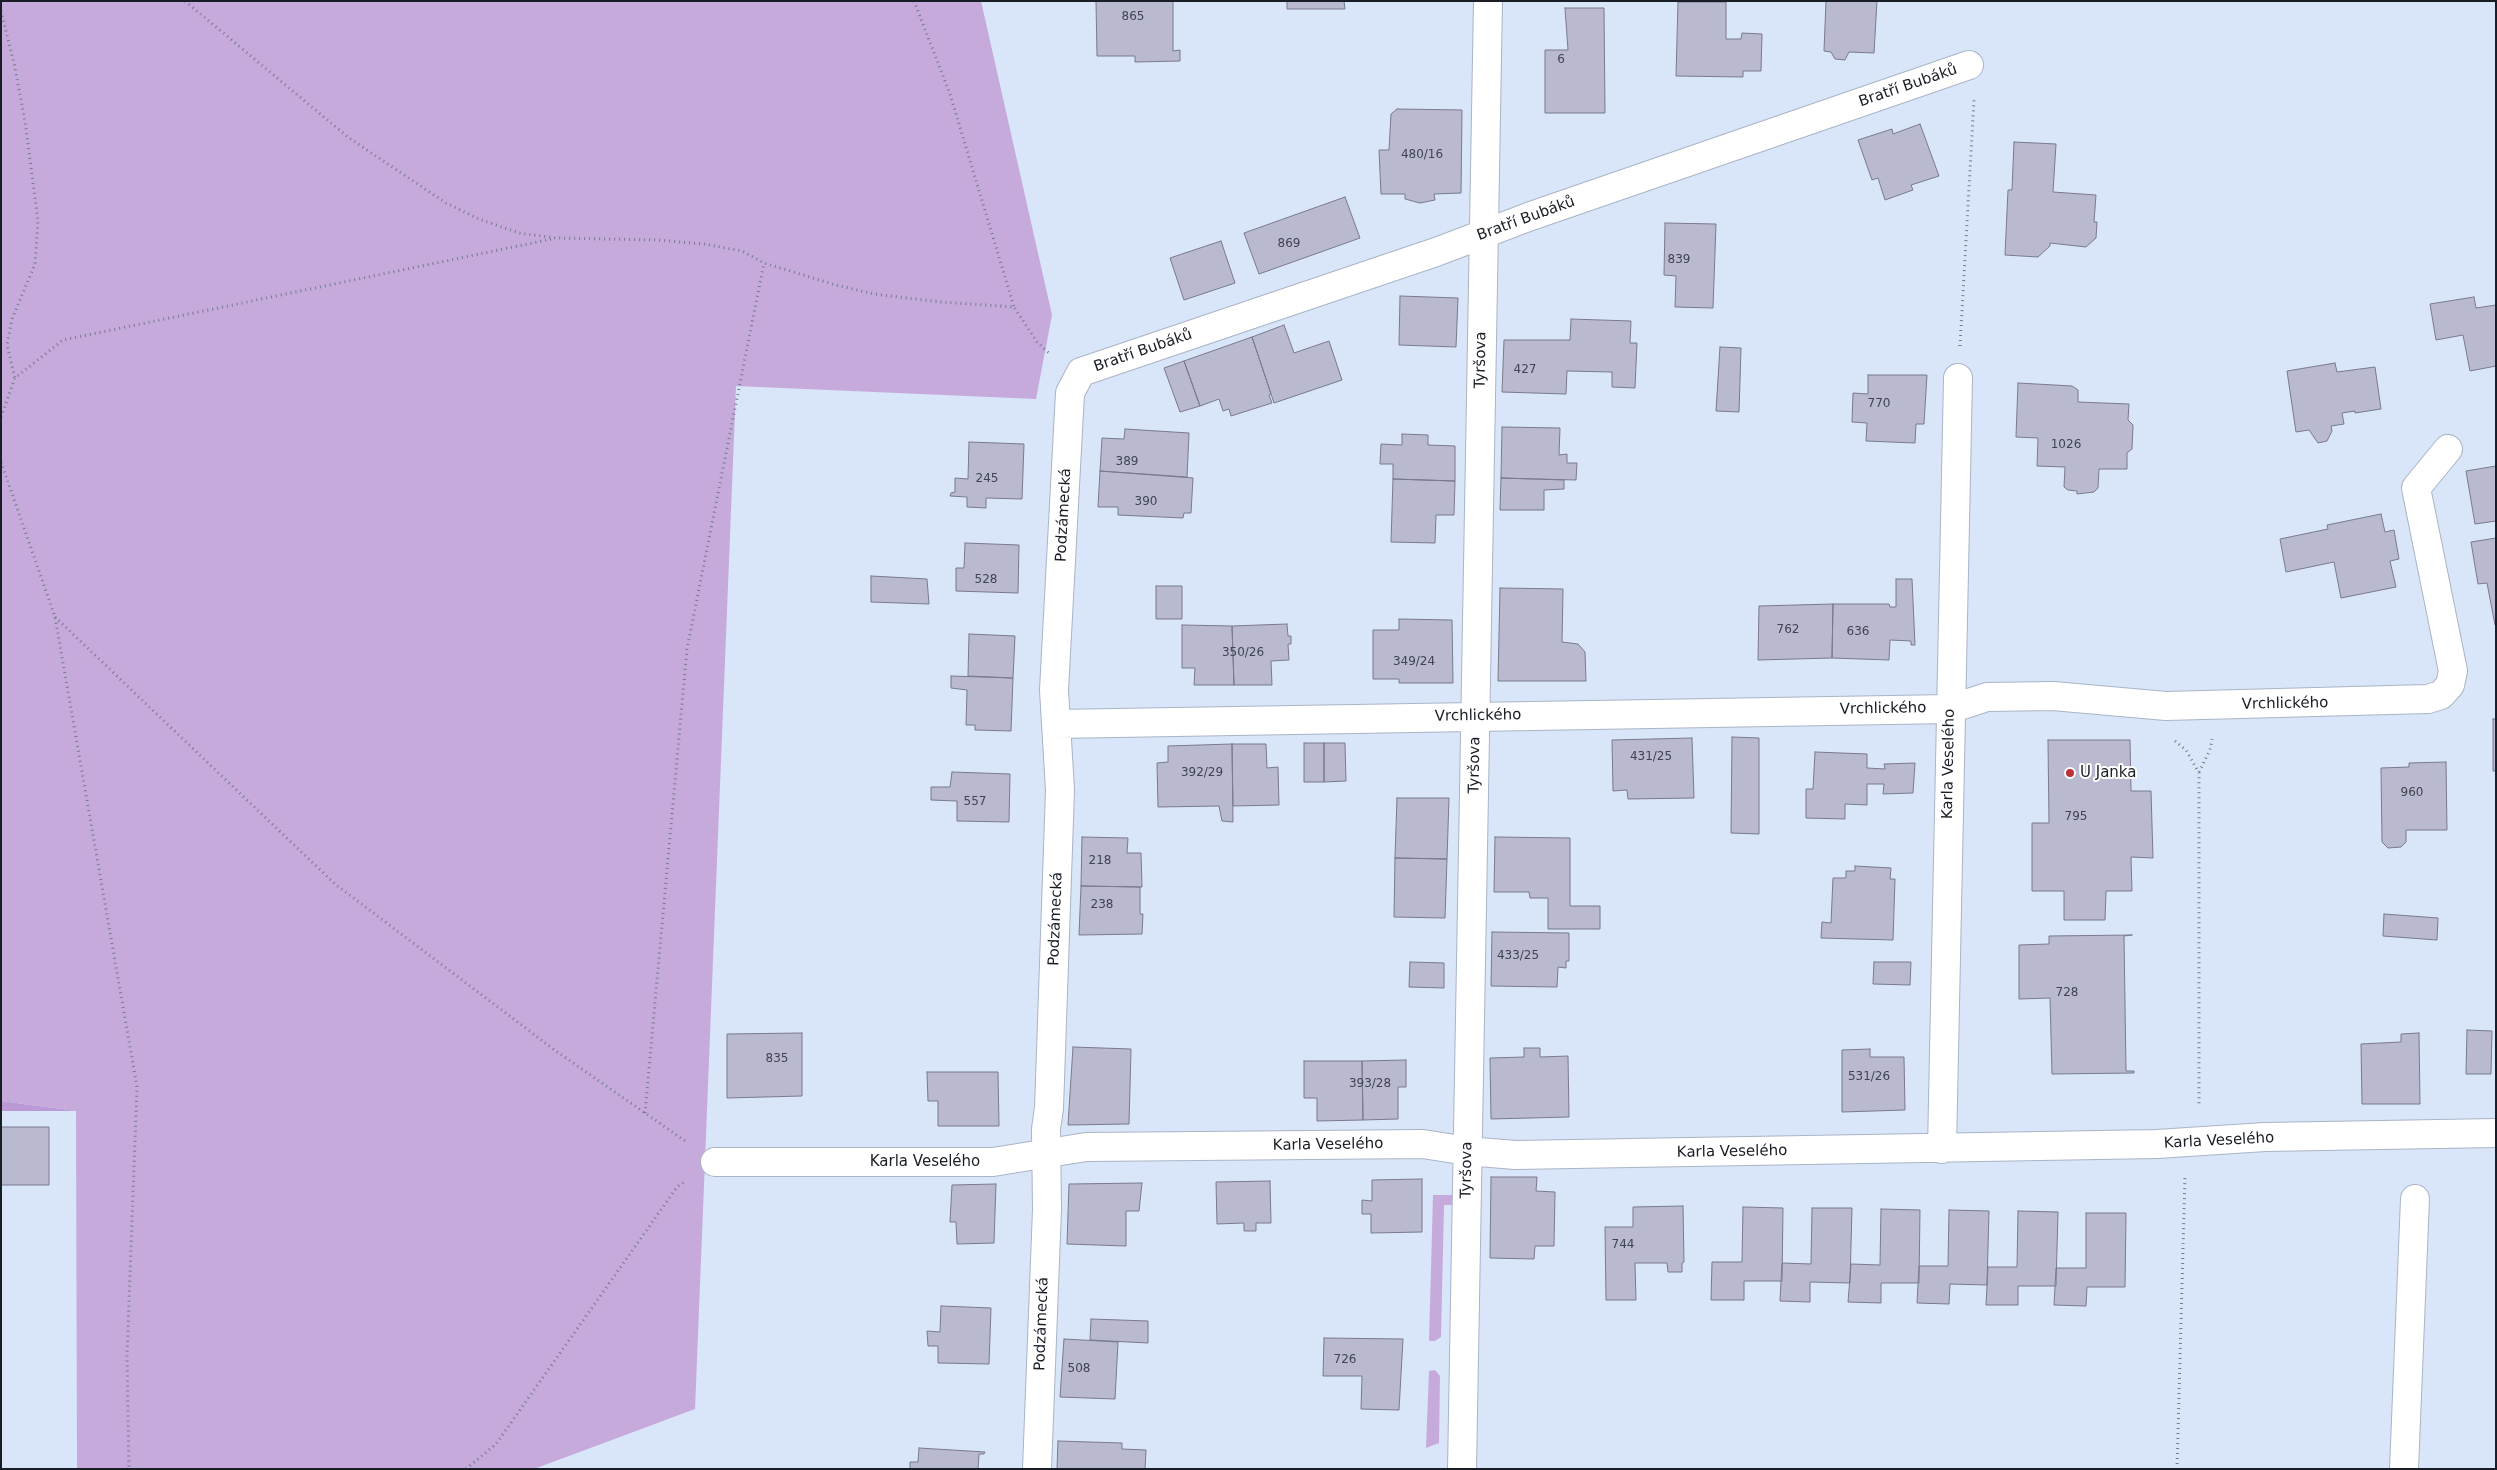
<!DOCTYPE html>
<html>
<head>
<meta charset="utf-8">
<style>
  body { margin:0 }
  #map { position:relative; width:2497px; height:1470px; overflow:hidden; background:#d9e5f9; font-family:"DejaVu Sans",sans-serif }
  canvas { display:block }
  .frame { position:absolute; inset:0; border:2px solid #191d25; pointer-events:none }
</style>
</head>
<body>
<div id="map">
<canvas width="2497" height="1470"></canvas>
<div class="frame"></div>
</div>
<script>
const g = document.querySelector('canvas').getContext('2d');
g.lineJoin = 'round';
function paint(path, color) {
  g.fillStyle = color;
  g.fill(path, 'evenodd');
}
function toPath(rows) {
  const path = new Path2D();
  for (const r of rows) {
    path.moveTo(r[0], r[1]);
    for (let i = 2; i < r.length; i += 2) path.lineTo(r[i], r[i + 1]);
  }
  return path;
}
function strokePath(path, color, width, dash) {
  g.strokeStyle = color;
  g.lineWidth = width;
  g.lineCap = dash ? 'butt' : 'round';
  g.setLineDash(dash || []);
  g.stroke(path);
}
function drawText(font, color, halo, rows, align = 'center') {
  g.font = font + ' "DejaVu Sans",sans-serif';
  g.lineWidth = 4;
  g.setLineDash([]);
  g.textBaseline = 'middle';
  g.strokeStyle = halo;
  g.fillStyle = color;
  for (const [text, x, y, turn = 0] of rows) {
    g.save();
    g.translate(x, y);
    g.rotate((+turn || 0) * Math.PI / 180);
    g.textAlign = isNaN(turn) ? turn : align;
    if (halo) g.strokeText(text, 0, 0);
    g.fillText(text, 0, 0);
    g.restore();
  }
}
paint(toPath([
  [1,1,981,1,1052,315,1036,399,736,386,695,1409,534,1469,77,1469,76,1111,1,1101],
  [1433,1195,1456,1195,1456,1205,1444,1205,1441,1337,1435,1341,1429,1341],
  [1435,1370,1440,1376,1439,1443,1426,1448,1429,1371]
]), '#c6aadc');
paint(toPath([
  [1,1101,76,1111,1,1111]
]), '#bb99d6');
const building = toPath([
  [1096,1,1173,1,1173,51,1180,50,1180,61,1135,62,1135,56,1097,56,1096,1],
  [1287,1,1344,1,1345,9,1287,9,1287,1],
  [1826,1,1877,1,1874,53,1849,52,1845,60,1835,59,1831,52,1824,51,1826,1],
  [1678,2,1726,2,1726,39,1741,39,1742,33,1762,34,1761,71,1743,71,1743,77,1676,76,1678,2],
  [1565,8,1604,8,1605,113,1545,113,1545,50,1568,50,1565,8],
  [1397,109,1462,110,1461,193,1434,194,1435,200,1420,203,1405,199,1405,194,1381,194,1379,150,1389,150,1391,114,1397,109],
  [1920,124,1939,176,1911,185,1913,190,1885,200,1878,178,1872,180,1858,140,1892,129,1893,134,1920,124],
  [2014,142,2056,144,2053,192,2096,195,2094,222,2097,222,2096,238,2086,247,2050,243,2050,246,2038,257,2005,255,2008,190,2012,190,2014,142],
  [1345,197,1360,238,1259,274,1244,233,1345,197],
  [1665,223,1716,224,1713,308,1675,307,1676,276,1664,275,1665,223],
  [1221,241,1235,283,1184,300,1170,258,1221,241],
  [1400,296,1458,298,1456,347,1399,345,1400,296],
  [2474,297,2476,308,2496,305,2496,366,2470,371,2463,335,2436,340,2430,304,2474,297],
  [1571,319,1631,321,1630,343,1637,343,1635,388,1612,387,1612,372,1567,371,1566,394,1502,392,1504,340,1570,340,1571,319],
  [1284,325,1294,353,1329,341,1342,380,1274,403,1252,337,1284,325],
  [1252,337,1271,394,1269,395,1272,403,1231,416,1229,409,1223,411,1219,399,1200,406,1184,361,1252,337],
  [1720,347,1741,348,1739,412,1716,411,1720,347],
  [1184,361,1200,406,1180,412,1164,368,1184,361],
  [2335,363,2337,372,2375,367,2381,409,2355,413,2355,411,2342,413,2344,424,2331,426,2332,431,2327,441,2318,443,2309,430,2296,432,2287,371,2335,363],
  [1868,375,1927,375,1924,424,1916,424,1915,443,1866,441,1867,423,1852,422,1853,393,1868,394,1868,375],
  [2018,383,2072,386,2078,390,2078,402,2129,404,2128,420,2133,425,2132,449,2127,453,2127,469,2099,469,2098,488,2094,492,2077,494,2077,491,2068,490,2064,487,2065,467,2037,466,2038,438,2016,437,2018,383],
  [1502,427,1560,428,1559,455,1567,454,1567,463,1577,463,1576,480,1501,478,1502,427],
  [1125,429,1189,433,1187,477,1100,471,1102,438,1124,439,1125,429],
  [1402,434,1428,435,1428,445,1455,446,1455,481,1393,479,1393,464,1380,464,1381,444,1402,445,1402,434],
  [969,442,1024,444,1022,499,986,498,986,508,967,507,967,497,950,496,951,493,955,492,955,478,968,479,969,442],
  [2496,466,2496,521,2475,524,2466,471,2496,466],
  [1100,471,1193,478,1191,513,1184,513,1183,518,1118,515,1118,507,1098,507,1100,471],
  [1501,478,1564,480,1564,489,1544,490,1544,510,1500,510,1501,478],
  [1393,479,1455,481,1454,515,1436,515,1435,543,1391,542,1393,479],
  [2381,514,2385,532,2394,530,2399,559,2390,561,2396,587,2341,598,2334,562,2286,572,2280,539,2328,529,2327,525,2381,514],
  [2496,538,2496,625,2495,625,2487,583,2478,584,2471,542,2496,538],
  [965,543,1019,545,1018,593,956,591,956,568,964,568,965,543],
  [871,576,927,579,929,604,871,602,871,576],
  [1896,579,1912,579,1915,645,1911,645,1911,641,1890,640,1889,660,1832,658,1833,604,1889,604,1890,607,1896,607,1896,579],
  [1156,586,1182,586,1182,619,1156,619,1156,586],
  [1500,588,1563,589,1562,642,1578,644,1585,652,1586,681,1498,681,1500,588],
  [1833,604,1832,658,1758,660,1759,606,1833,604],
  [1399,619,1452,620,1453,683,1399,683,1399,679,1373,679,1373,630,1399,630,1399,619],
  [1287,624,1288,636,1291,636,1291,644,1288,644,1289,660,1271,661,1272,685,1234,685,1232,626,1287,624],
  [1182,625,1232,626,1234,685,1194,685,1195,668,1182,668,1182,625],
  [969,634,1015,636,1013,678,968,676,969,634],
  [951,676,1013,678,1011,731,975,730,975,725,966,725,967,690,951,688,951,676],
  [2493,719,2496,719,2496,771,2493,771,2493,719],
  [1732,737,1759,738,1759,834,1731,833,1732,737],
  [1692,738,1694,798,1628,799,1627,790,1613,791,1612,740,1692,738],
  [2048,740,2130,740,2131,791,2151,791,2153,858,2131,857,2132,891,2106,891,2105,920,2064,920,2064,891,2032,891,2032,823,2049,823,2048,740],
  [1304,743,1324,743,1324,782,1304,782,1304,743],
  [1324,743,1345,743,1346,781,1324,782,1324,743],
  [1232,744,1266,744,1267,768,1278,767,1279,805,1233,806,1232,744],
  [1232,744,1233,822,1222,821,1219,806,1158,807,1157,763,1168,762,1168,746,1232,744],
  [1815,752,1867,754,1867,768,1885,769,1884,764,1915,763,1913,793,1883,794,1884,784,1867,784,1867,805,1845,804,1845,819,1806,818,1806,789,1813,789,1815,752],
  [2446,762,2447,830,2406,830,2406,842,2401,847,2388,848,2382,842,2381,768,2409,767,2409,763,2446,762],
  [952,772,1010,774,1009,822,957,821,957,801,931,800,931,787,950,787,952,772],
  [1397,798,1449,798,1447,859,1395,858,1397,798],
  [1082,837,1128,838,1127,853,1141,853,1142,887,1081,886,1082,837],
  [1495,837,1570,838,1570,906,1600,906,1600,929,1548,929,1548,898,1530,898,1529,892,1494,892,1495,837],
  [1395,858,1447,859,1445,918,1394,917,1395,858],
  [1855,866,1891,868,1890,879,1895,879,1893,940,1821,938,1822,922,1831,923,1833,878,1846,878,1846,871,1855,871,1855,866],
  [1081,886,1140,887,1140,914,1143,914,1142,934,1079,935,1081,886],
  [2384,914,2438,918,2437,940,2383,936,2384,914],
  [1492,932,1569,933,1569,961,1566,961,1566,968,1558,967,1557,987,1491,986,1492,932],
  [2132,935,2124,936,2126,1071,2134,1071,2134,1073,2052,1074,2050,998,2019,999,2019,945,2049,944,2049,936,2132,935],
  [1410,962,1444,963,1444,988,1409,987,1410,962],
  [1874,962,1911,962,1910,985,1873,984,1874,962],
  [2467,1030,2492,1031,2491,1074,2466,1074,2467,1030],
  [802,1033,802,1096,727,1098,727,1034,802,1033],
  [2419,1033,2420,1104,2362,1104,2361,1044,2401,1042,2401,1034,2419,1033],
  [1073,1047,1131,1049,1129,1124,1068,1125,1073,1047],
  [1524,1048,1540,1048,1540,1057,1568,1056,1569,1117,1491,1119,1490,1058,1524,1057,1524,1048],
  [1870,1049,1870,1057,1904,1057,1905,1110,1842,1112,1842,1050,1870,1049],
  [1406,1060,1406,1087,1398,1087,1398,1119,1363,1120,1362,1061,1406,1060],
  [1304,1061,1362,1061,1363,1120,1317,1121,1317,1098,1304,1098,1304,1061],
  [927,1072,998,1072,999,1126,938,1126,938,1101,928,1101,927,1072],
  [1,1127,49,1127,49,1185,1,1185,1,1127],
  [1491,1177,1537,1177,1536,1191,1555,1192,1554,1246,1535,1246,1534,1259,1490,1258,1491,1177],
  [1422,1179,1422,1232,1371,1233,1371,1214,1362,1214,1362,1200,1372,1201,1372,1180,1422,1179],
  [1270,1181,1271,1223,1256,1223,1256,1231,1244,1231,1244,1223,1217,1224,1216,1182,1270,1181],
  [1142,1183,1139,1211,1126,1211,1126,1246,1067,1244,1069,1184,1142,1183],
  [996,1184,994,1243,957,1244,956,1222,950,1222,952,1185,996,1184],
  [1683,1206,1684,1262,1682,1263,1682,1272,1668,1272,1667,1263,1635,1263,1636,1300,1606,1300,1605,1227,1633,1227,1633,1207,1683,1206],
  [1743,1207,1783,1208,1782,1281,1744,1281,1744,1300,1711,1300,1712,1262,1742,1262,1743,1207],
  [1812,1208,1852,1208,1850,1283,1810,1282,1810,1302,1780,1301,1782,1263,1811,1264,1812,1208],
  [1881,1209,1920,1210,1919,1283,1881,1283,1881,1303,1848,1302,1851,1264,1880,1265,1881,1209],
  [1949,1210,1989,1211,1987,1285,1950,1284,1949,1304,1917,1303,1919,1266,1948,1266,1949,1210],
  [2018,1211,2058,1212,2056,1286,2018,1286,2018,1305,1986,1305,1988,1267,2017,1267,2018,1211],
  [2086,1213,2126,1213,2125,1287,2087,1287,2086,1306,2054,1305,2056,1268,2086,1268,2086,1213],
  [941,1306,991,1308,989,1364,938,1363,938,1346,928,1346,927,1331,940,1332,941,1306],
  [1091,1319,1148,1321,1148,1343,1090,1340,1091,1319],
  [1324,1338,1403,1339,1399,1410,1361,1409,1362,1376,1323,1376,1324,1338],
  [1064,1339,1118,1342,1115,1399,1060,1397,1064,1339],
  [1058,1441,1122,1443,1122,1449,1146,1450,1145,1469,1057,1469,1058,1441],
  [919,1448,985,1452,984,1454,979,1454,978,1469,910,1469,910,1462,918,1462,919,1448]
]);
paint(building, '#b9b9cf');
strokePath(building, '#7a7a8d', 1);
const minor = toPath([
  [1056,724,1950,709,1987,697,2053,696,2166,706,2428,699,2441,695,2450,685,2453,671,2416,488,2448,449],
  [1942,1149,1958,378],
  [715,1162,993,1162,1086,1147,1423,1144,1467,1151,1515,1155,2157,1144,2265,1137,2496,1133],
  [1037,1469,1047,1209,1046,1129,1049,1108,1060,790,1054,690,1070,393,1081,372,1436,252,1531,216,1969,65],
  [1462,1469,1488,1],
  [2404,1469,2415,1199]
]);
strokePath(minor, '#a9b4c7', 30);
strokePath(toPath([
  [185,1,349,138,446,203,479,219,519,233,556,238,657,240,704,244,742,251,764,263,836,285,874,294,941,302,1014,307,1037,342,1051,355],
  [914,1,950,94,1014,307],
  [1,11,14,63,25,121,38,221,35,264,12,319,7,345,15,378],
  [1960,346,1974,100],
  [1,417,15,378,63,340,552,239],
  [1,462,55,617,137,1087,127,1356,129,1469],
  [55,617,335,884,556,1051,688,1143],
  [2175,741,2186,750,2199,773,2199,1106],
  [2199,772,2210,750,2212,739],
  [645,1113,687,649,764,263],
  [466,1469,496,1444,677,1187,686,1181],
  [2177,1469,2185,1176]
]), '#747c89', 3, [1, 4]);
strokePath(minor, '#fff', 28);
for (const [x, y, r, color] of [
  [2070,773,5,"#bf2f38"]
]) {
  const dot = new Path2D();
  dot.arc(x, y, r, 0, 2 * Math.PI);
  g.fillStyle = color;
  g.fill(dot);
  strokePath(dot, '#fff', 2);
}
drawText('12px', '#414450', null, [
  ["865",1133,17],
  ["6",1561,60],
  ["480/16",1422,155],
  ["869",1289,244],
  ["839",1679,260],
  ["427",1525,370],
  ["770",1879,404],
  ["1026",2066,445],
  ["389",1127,462],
  ["245",987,479],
  ["390",1146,502],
  ["528",986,580],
  ["762",1788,630],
  ["636",1858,632],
  ["350/26",1243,653],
  ["349/24",1414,662],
  ["431/25",1651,757],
  ["392/29",1202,773],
  ["960",2412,793],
  ["557",975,802],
  ["795",2076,817],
  ["218",1100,861],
  ["238",1102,905],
  ["433/25",1518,956],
  ["728",2067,993],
  ["835",777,1059],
  ["531/26",1869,1077],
  ["393/28",1370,1084],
  ["744",1623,1245],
  ["726",1345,1360],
  ["508",1079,1369]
]);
drawText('15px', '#191d25', '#fff', [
  ["Bratří Bubáků",1908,86,-19],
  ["Bratří Bubáků",1526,219,-20],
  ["Bratří Bubáků",1143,351,-19],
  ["Tyršova",1481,360,-89],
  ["Podzámecká",1064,515,-87],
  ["Vrchlického",2285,704,-1],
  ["Vrchlického",1883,709,-1],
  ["Vrchlického",1478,716,-1],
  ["Karla Veselého",1949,764,-89],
  ["Tyršova",1475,765,-89],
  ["Podzámecká",1056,919,-88],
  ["Karla Veselého",2219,1141,-3],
  ["Karla Veselého",1328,1145,-1],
  ["Karla Veselého",1732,1152,-1],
  ["Karla Veselého",925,1162],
  ["Tyršova",1467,1170,-89],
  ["Podzámecká",1042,1324,-88]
]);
drawText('15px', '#191d25', '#fff', [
  ["U Janka",2080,773]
], 'left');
</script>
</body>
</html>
